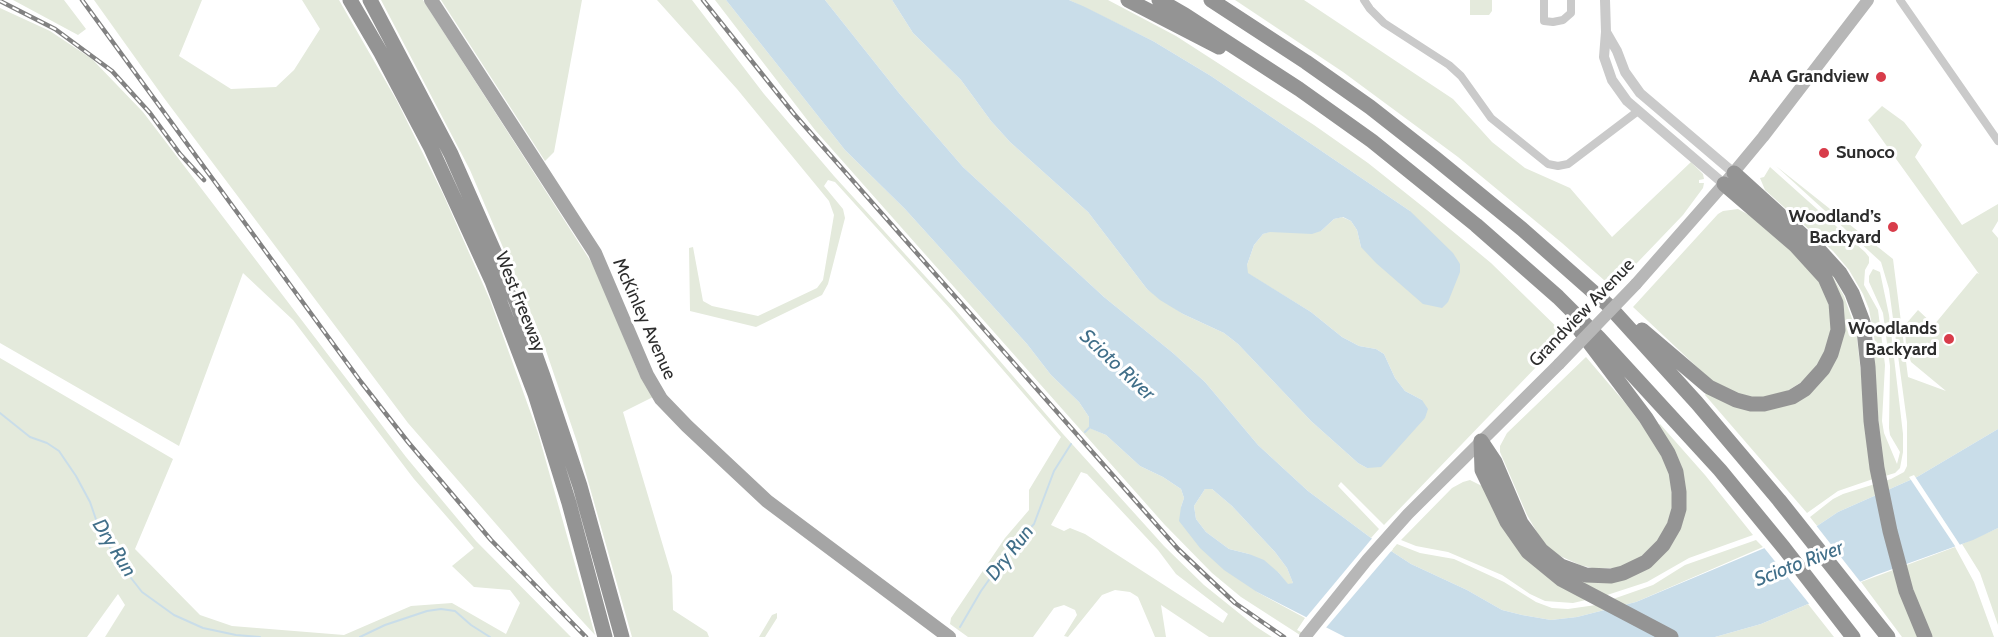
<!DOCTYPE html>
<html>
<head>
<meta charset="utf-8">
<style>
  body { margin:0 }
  canvas { display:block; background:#fff }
</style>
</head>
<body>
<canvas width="1998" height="637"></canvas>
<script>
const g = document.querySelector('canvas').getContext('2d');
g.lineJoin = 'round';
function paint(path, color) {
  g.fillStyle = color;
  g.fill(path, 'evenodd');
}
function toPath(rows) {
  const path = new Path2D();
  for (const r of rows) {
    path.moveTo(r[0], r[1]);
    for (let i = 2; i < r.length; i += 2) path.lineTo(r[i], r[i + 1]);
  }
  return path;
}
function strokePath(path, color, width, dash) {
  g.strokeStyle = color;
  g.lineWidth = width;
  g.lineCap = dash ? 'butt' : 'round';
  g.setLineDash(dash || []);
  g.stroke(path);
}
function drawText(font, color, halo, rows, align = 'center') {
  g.font = font + ' Cabin,sans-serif';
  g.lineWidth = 6;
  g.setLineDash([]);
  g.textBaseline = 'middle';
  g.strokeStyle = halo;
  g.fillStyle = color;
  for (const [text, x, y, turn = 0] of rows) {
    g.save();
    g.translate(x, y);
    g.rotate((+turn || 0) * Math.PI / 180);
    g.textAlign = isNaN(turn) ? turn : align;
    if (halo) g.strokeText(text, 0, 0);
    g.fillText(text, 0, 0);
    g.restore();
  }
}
paint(toPath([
  [13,0,64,0,86,29,78,35],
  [94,0,202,0,179,56,231,89,276,87,294,70,320,29,302,0,339,0,397,101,443,194,490,300,538,433,595,635,550,586,408,423,164,98],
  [381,0,423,0,595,268,639,374,653,397,623,412,672,576,673,610,707,632,709,637,632,637,577,442,542,339,470,170],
  [441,0,582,0,554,152,545,161],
  [657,0,692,0,764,94,834,176,955,309,1063,434,1164,546,1204,585,1255,626,1272,637,1209,637,1161,605,1166,637,1155,637,1138,597,1130,592,1115,590,1102,595,1068,637,1064,636,1077,615,1075,610,1064,605,1054,608,1033,637,968,637,950,624,951,618,1005,538,1029,510,1029,490,1061,437,952,311,835,182,828,180,824,186,843,209,845,218,828,284,822,295,756,327,690,311,689,248,693,247,703,301,712,306,758,316,817,288,823,280,834,215,829,201,737,89],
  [1081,472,1087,474,1158,550,1176,574,1228,614,1223,623,1085,534,1070,528,1064,531,1051,525],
  [715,0,726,0,845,150,905,209,1027,344,1051,375,1079,402,1089,417,1090,428,1106,435,1140,466,1163,477,1181,489,1184,498,1181,507,1257,592,1305,618,1297,630,1311,637,1303,637,1241,597,1212,573,1164,524,815,130],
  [825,0,892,0,913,33,961,80,991,121,1010,142,1088,212,1147,289,1183,314,1224,333,1238,344,1311,421,1358,463,1367,468,1422,400,1405,391,1395,378,1384,354,1376,349,1359,346,1342,337,1311,312,1247,273,1247,265,1254,245,1263,234,1269,232,1321,231,1334,219,1342,217,1351,221,1357,230,1361,247,1410,211,1211,76,1153,41,1069,0,1108,0,1176,36,1314,125,1368,163,1427,210,1491,263,1566,336,1384,525,1341,482,1338,486,1379,529,1371,538,1308,491,1258,445,1205,382,1173,353,1104,297,963,167,899,93],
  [1235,0,1304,0,1453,99,1492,142,1525,168,1570,188,1612,237,1691,162,1703,174,1704,179,1699,180,1699,183,1704,183,1703,188,1683,215,1613,288,1562,243,1458,157,1343,72],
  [1470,0,1492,0,1492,11,1489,15,1470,15],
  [0,8,50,31,92,59,143,112,406,457,476,541,571,637,105,637,125,605,118,594,87,637,0,637,0,358,173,459,135,549,200,615,232,626,344,635,411,606,452,603,506,634,520,603,510,590,474,587,452,566,474,548,414,479,293,320,243,273,179,446,0,343],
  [1882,106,1904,122,1922,145,1915,157,1962,225,1998,204,1998,221,1992,231,1998,238,1998,429,1917,477,1838,512,1817,526,1810,517,1833,499,1843,494,1891,479,1904,472,1907,466,1907,422,1889,289,1881,262,1776,166,1893,259,1908,377,1946,391,1911,362,1906,347,1905,325,1918,310,1934,325,1977,273,1979,274,1868,120],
  [1770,167,1865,252,1869,257,1869,263,1865,270,1864,285,1878,310,1885,365,1882,421,1884,433,1897,464,1900,452,1890,435,1889,428,1890,366,1883,313,1869,282,1869,276,1873,269,1880,272,1889,315,1903,434,1903,452,1900,468,1895,473,1885,476,1882,461,1875,383,1875,342,1869,309,1863,294,1849,270,1833,251,1765,190,1760,178,1764,177],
  [1738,209,1751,216,1796,255,1811,270,1826,292,1832,319,1829,347,1808,378,1784,393,1760,399,1746,397,1712,381,1633,307,1718,214,1723,211],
  [1832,275,1844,296,1856,330,1873,479,1838,491,1807,513,1705,395,1707,392,1775,407,1835,359],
  [1586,357,1626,404,1653,440,1670,470,1673,508,1661,539,1642,557,1618,568,1592,568,1580,565,1558,555,1549,548,1541,539,1527,515,1500,452,1500,446,1507,433],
  [1660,424,1705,475,1753,535,1689,558,1647,582,1604,596,1553,565,1619,578,1682,517,1657,426],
  [1470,480,1482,486,1586,600,1573,603,1545,601,1530,594,1502,575,1448,552,1416,546,1401,540,1452,488,1463,482],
  [1205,489,1212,489,1232,506,1275,552,1287,568,1293,583,1288,585,1279,573,1249,554,1229,549,1206,532,1196,519,1194,506],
  [1998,528,1998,625,1980,573,1962,544],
  [1756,540,1763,547,1636,602,1577,617,1551,620,1522,615,1502,610,1467,590,1411,564,1391,551,1397,544,1420,553,1454,559,1504,582,1536,602,1552,608,1568,609,1596,605,1653,585,1685,565],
  [1955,547,1974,582,1994,637,1902,637,1861,582],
  [1808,604,1834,637,1715,637,1761,624],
  [777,613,777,618,765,637,759,637,772,615]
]), '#e4eadc');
paint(toPath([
  [726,0,825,0,899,93,963,167,1104,297,1173,353,1205,382,1258,445,1308,491,1371,538,1411,564,1467,590,1502,610,1522,615,1551,620,1577,617,1636,602,1817,526,1838,512,1917,477,1998,429,1998,528,1973,540,1876,575,1761,624,1715,637,1345,637,1257,592,1224,570,1200,548,1179,521,1181,507,1184,498,1181,489,1163,477,1140,466,1106,435,1089,428,1089,417,1079,402,1051,375,1027,344,905,209,845,150],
  [1205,489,1212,489,1232,506,1275,552,1287,568,1293,583,1288,584,1279,573,1264,560,1249,554,1229,549,1206,532,1196,519,1194,506],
  [892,0,1069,0,1085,7,1153,41,1211,76,1410,211,1453,253,1460,264,1460,272,1448,302,1442,308,1423,304,1376,263,1361,247,1357,230,1351,221,1343,217,1334,219,1321,231,1312,234,1270,232,1263,234,1254,245,1247,265,1248,273,1311,312,1342,337,1359,346,1376,349,1384,354,1395,378,1405,391,1422,400,1428,409,1425,418,1381,467,1367,468,1358,463,1311,421,1238,344,1224,333,1183,314,1160,300,1147,289,1088,212,1010,142,991,121,961,80,913,33]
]), '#c9dde9');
paint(toPath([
  [1914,475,1962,548,1957,549,1909,477],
  [1815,524,1862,584,1811,606,1761,544],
  [1374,536,1393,549,1324,630,1304,620]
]), '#fff');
strokePath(toPath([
  [0,413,30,437,47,443,59,451,76,476,90,502,100,531,120,564,142,592,174,615,203,628,236,635,260,637],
  [1085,432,1091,426],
  [960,627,981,591,1013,546,1034,524,1054,471,1071,444],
  [360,637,385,625,427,611,441,609,455,611,471,625,490,637]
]), '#c9dde9', 2);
strokePath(toPath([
  [1364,0,1370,9,1384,23,1449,65,1461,76,1491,118,1548,164,1558,166,1568,164,1638,111],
  [1544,0,1544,21,1553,22,1563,20,1571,13,1571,0],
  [1900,0,1998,141]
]), '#cacaca', 8);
strokePath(toPath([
  [1605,0,1606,32,1604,57,1612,80,1627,101,1724,184],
  [1606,32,1617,51,1625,72,1640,93,1734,173]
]), '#cacaca', 10);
strokePath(toPath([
  [1636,284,1724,184,1763,137,1868,0],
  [1305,637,1367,560,1408,514,1559,364]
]), '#b7b7b7', 12);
strokePath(toPath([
  [431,0,595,253,647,375,661,399,687,426,767,501,949,637]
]), '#a5a5a5', 14);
strokePath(toPath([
  [350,0,381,53,431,148,492,281,535,394,569,503,605,637],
  [370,0,451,154,516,301,543,376,580,486,622,637],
  [1128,0,1219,47],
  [1159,0,1185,15,1299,89,1372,141,1476,225,1558,297,1599,338,1720,470,1784,548,1853,637],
  [1211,0,1306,62,1370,107,1435,158,1522,229,1608,305,1697,403,1779,500,1888,637],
  [1734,173,1820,251,1840,273,1852,293,1863,322,1868,367,1871,421,1877,468,1890,531,1906,591,1925,637],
  [1642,330,1709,387,1736,400,1751,404,1764,404,1792,397,1805,389,1823,369,1831,354,1838,330,1836,303,1825,278,1795,245,1724,184],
  [1481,441,1495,462,1521,523,1541,550,1561,566,1586,575,1611,576,1623,573,1646,562,1663,545,1674,526,1679,509,1679,492,1676,472,1668,453,1646,418,1576,325],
  [1481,441,1482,470,1507,522,1528,552,1561,579,1671,637]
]), '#949494', 15);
const rail = toPath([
  [82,0,361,382,408,442,491,540,586,637],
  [703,0,794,114,1178,549,1235,603,1284,637],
  [0,1,55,29,112,71,150,113,180,154,204,180]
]);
strokePath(rail, '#828282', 4.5);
strokePath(rail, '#fff', 2, [7]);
strokePath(toPath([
  [1559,364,1636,284]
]), '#b7b7b7', 12);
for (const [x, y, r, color] of [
  [1881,77,6,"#d83c4a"],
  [1824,153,6,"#d83c4a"],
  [1893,227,6,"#d83c4a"],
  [1949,339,6,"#d83c4a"]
]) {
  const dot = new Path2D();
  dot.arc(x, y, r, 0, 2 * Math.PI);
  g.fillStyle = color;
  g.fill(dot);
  strokePath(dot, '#fff', 2);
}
drawText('bold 18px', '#2d2d2d', '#fff', [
  ["AAA Grandview",1869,77],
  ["Sunoco",1836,153,"left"],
  ["Woodland’s",1881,217],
  ["Backyard",1881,238],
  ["Woodlands",1937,329],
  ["Backyard",1937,350]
], 'right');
drawText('18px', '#2d2d2d', '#fff', [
  ["West Freeway",520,302,68],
  ["Grandview Avenue",1582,313,-46],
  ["McKinley Avenue",644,319,66]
]);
drawText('italic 20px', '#416f89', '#fff', [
  ["Scioto River",1117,365,43],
  ["Dry Run",114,548,58],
  ["Dry Run",1010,553,-52],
  ["Scioto River",1799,564,-21]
]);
</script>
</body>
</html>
